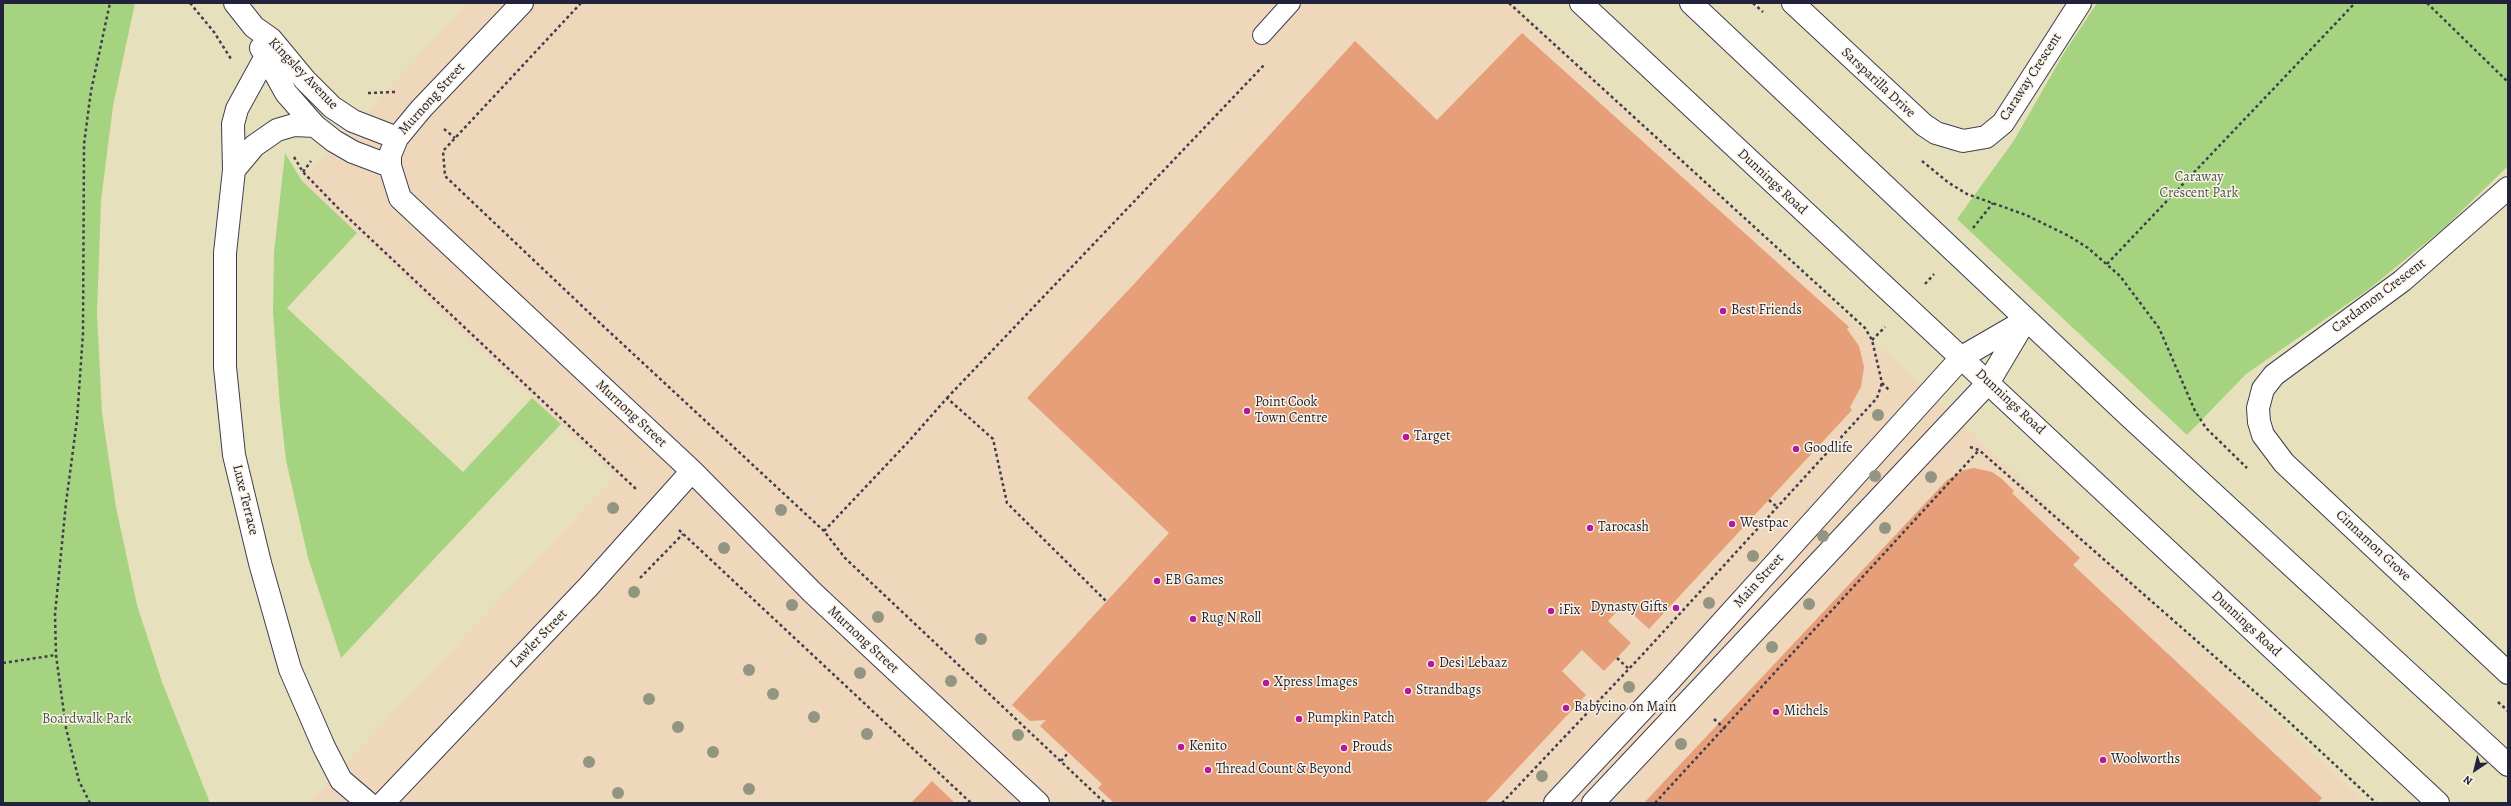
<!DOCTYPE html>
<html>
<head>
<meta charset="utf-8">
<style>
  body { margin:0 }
  #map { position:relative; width:2511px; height:806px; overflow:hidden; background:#e7e0bc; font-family:Alegreya,serif }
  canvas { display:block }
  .frame { position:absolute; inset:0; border:4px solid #22223b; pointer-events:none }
  .north { position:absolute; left:2455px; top:750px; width:40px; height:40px; -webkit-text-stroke:3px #fcf5e5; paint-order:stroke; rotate:215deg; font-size:11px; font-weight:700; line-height:16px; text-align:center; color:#22223b }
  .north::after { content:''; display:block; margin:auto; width:14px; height:18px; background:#22223b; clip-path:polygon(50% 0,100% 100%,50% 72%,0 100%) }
</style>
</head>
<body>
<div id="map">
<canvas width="2511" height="806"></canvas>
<div class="frame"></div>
<div class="north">N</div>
</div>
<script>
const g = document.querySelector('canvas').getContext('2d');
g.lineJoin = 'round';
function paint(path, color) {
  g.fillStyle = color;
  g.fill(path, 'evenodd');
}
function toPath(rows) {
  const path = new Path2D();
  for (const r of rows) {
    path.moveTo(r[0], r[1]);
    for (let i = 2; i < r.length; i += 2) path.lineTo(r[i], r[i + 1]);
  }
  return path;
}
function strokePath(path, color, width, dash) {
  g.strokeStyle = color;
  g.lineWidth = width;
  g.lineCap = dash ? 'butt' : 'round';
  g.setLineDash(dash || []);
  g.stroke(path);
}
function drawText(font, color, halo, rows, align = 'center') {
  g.font = font + ' Alegreya,serif';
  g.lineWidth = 3;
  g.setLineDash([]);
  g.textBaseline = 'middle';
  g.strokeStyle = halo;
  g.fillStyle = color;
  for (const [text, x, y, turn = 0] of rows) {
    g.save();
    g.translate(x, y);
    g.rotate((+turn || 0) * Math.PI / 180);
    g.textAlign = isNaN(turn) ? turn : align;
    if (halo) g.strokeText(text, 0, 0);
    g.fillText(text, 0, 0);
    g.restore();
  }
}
paint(toPath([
  [468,3,1513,3,2366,803,309,803,615,476,302,181]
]), '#eed7bb');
paint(toPath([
  [3,3,135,3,113,106,101,201,97,313,102,413,116,507,137,605,162,682,210,803,3,803],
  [2097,3,2508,3,2508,166,2445,227,2369,289,2246,374,2187,435,1957,219,2013,142,2064,53],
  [285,153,302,181,357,233,287,308,463,472,532,398,561,424,341,658,308,558,286,460,280,407,273,312,274,253]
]), '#a6d380');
paint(toPath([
  [1522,33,1849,327,1847,329,1859,346,1864,367,1861,387,1850,407,1852,410,1649,629,1623,605,1608,621,1631,643,1604,671,1582,650,1562,671,1586,695,1485,803,1114,803,1098,788,1102,784,1040,726,1046,720,1030,721,1012,705,1169,533,1027,398,1135,283,1355,41,1437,120],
  [1974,468,1992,472,2001,478,2014,491,2012,493,2080,558,2073,565,2322,798,2318,803,1644,803,1947,480,1964,470],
  [932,781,955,803,911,803]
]), '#e69f78');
const service = toPath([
  [1262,35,1291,3]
]);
const minor = toPath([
  [235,3,254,27,271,39,305,80,332,107,353,121,397,138],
  [522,3,421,109,397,138,390,155,390,166,400,198,692,471,813,593,1038,803],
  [1793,3,1924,125,1936,133,1963,141,1986,137,2003,123,2080,3],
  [261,48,286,93,315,126,334,141,353,152,390,166],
  [265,58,237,109,233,124,234,170,225,253,225,367,234,455,260,563,290,669,324,747,341,780,368,803],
  [234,170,254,146,277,130,294,125,315,126],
  [2508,188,2402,281,2274,375,2263,389,2258,408,2259,422,2263,435,2284,463,2508,673],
  [383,803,589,586,692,471],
  [1555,803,1671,679,1962,357],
  [1593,803,1988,383]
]);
const secondary = toPath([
  [1581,3,2438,803],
  [1691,3,2130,417,2508,765],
  [1962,357,2026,320],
  [1988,383,2025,321]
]);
strokePath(service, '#403e4e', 20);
strokePath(minor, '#403e4e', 24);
strokePath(secondary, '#403e4e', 24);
strokePath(toPath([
  [190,3,214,32,231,59],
  [581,3,443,151,445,176,601,324,824,531,845,558,1105,803],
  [1509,3,1865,328,1872,340,1882,383,1890,391],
  [1753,3,1763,12],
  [2427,3,2508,82],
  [368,93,395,92],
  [444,129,455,138],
  [294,157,303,172,340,210,636,489],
  [1922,161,1949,183,1967,194,2026,215,2069,236,2088,248,2120,276,2159,328,2195,411,2206,428,2247,468],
  [303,172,311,161],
  [1973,228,1993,203],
  [2107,264,2355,3],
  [1925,284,1934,274],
  [1872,340,1885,327],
  [947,398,1265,64],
  [1970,447,1979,450,2287,720,2376,803],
  [1769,500,1777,507],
  [679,530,971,803],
  [824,531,909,441,947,398,993,439,1007,503,1107,602],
  [640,578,683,534],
  [1617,658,1629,669],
  [3,663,56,655],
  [2498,702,2508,711],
  [1714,719,1725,729],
  [1061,761,1068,753],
  [90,803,79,781,66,728,56,655,55,614,66,503,77,420,83,333,84,144,91,91,110,3],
  [1502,803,1643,654,1877,398,1882,383],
  [1655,803,1979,450]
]), '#403e4e', 2.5, [3, 3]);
strokePath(service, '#fff', 18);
strokePath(minor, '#fff', 22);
strokePath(secondary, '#fff', 22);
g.fillStyle = '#919581';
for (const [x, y] of [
  [1878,415],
  [1875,476],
  [1931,477],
  [613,508],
  [781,510],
  [1885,528],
  [1823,536],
  [724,548],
  [1753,556],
  [634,592],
  [1709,603],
  [1809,604],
  [792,605],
  [878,617],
  [981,639],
  [1772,647],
  [749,670],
  [860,673],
  [951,681],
  [1629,687],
  [773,694],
  [649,699],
  [814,717],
  [678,727],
  [867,734],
  [1018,735],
  [1681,744],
  [713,752],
  [589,762],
  [1542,776],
  [749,789],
  [618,793]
]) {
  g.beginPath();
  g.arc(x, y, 6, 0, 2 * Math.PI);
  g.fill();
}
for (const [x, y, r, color] of [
  [1723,311,4,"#b5179e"],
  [1247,411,4,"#b5179e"],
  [1406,437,4,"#b5179e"],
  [1796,449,4,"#b5179e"],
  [1732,524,4,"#b5179e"],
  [1590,528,4,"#b5179e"],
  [1157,581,4,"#b5179e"],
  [1676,608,4,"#b5179e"],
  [1551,611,4,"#b5179e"],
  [1193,619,4,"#b5179e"],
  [1431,664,4,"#b5179e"],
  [1266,683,4,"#b5179e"],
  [1408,691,4,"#b5179e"],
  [1566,708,4,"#b5179e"],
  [1776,712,4,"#b5179e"],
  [1299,719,4,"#b5179e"],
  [1181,747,4,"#b5179e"],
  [1344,748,4,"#b5179e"],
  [2103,760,4,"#b5179e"],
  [1208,770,4,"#b5179e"]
]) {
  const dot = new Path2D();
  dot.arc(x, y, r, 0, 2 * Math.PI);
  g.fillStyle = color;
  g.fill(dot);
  strokePath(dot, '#fcf5e5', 1.5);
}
drawText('14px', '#22223b', '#fcf5e5', [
  ["Kingsley Avenue",303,74,46],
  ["Caraway Crescent",2031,77,-57],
  ["Sarsparilla Drive",1878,83,43],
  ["Murnong Street",432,99,-48],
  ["Dunnings Road",1772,182,43],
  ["Cardamon Crescent",2379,296,-37],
  ["Dunnings Road",2010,402,43],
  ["Murnong Street",631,414,43],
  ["Luxe Terrace",245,500,76],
  ["Cinnamon Grove",2373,546,43],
  ["Main Street",1759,581,-48],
  ["Dunnings Road",2246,624,43],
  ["Lawler Street",539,639,-46],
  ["Murnong Street",863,640,43]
]);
drawText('14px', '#4a5750', '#fcf5e5', [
  ["Caraway",2199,178],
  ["Crescent Park",2199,194],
  ["Boardwalk Park",87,720]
]);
drawText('14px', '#22223b', '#fcf5e5', [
  ["Best Friends",1731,311],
  ["Point Cook",1255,403],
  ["Town Centre",1255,419],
  ["Target",1414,437],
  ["Goodlife",1804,449],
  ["Westpac",1740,524],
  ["Tarocash",1598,528],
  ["EB Games",1165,581],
  ["Dynasty Gifts",1668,608,"right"],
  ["iFix",1559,611],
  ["Rug N Roll",1201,619],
  ["Desi Lebaaz",1439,664],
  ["Xpress Images",1274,683],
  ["Strandbags",1416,691],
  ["Babycino on Main",1574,708],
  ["Michels",1784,712],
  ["Pumpkin Patch",1307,719],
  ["Kenito",1189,747],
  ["Prouds",1352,748],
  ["Woolworths",2111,760],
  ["Thread Count & Beyond",1216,770]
], 'left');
</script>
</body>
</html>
